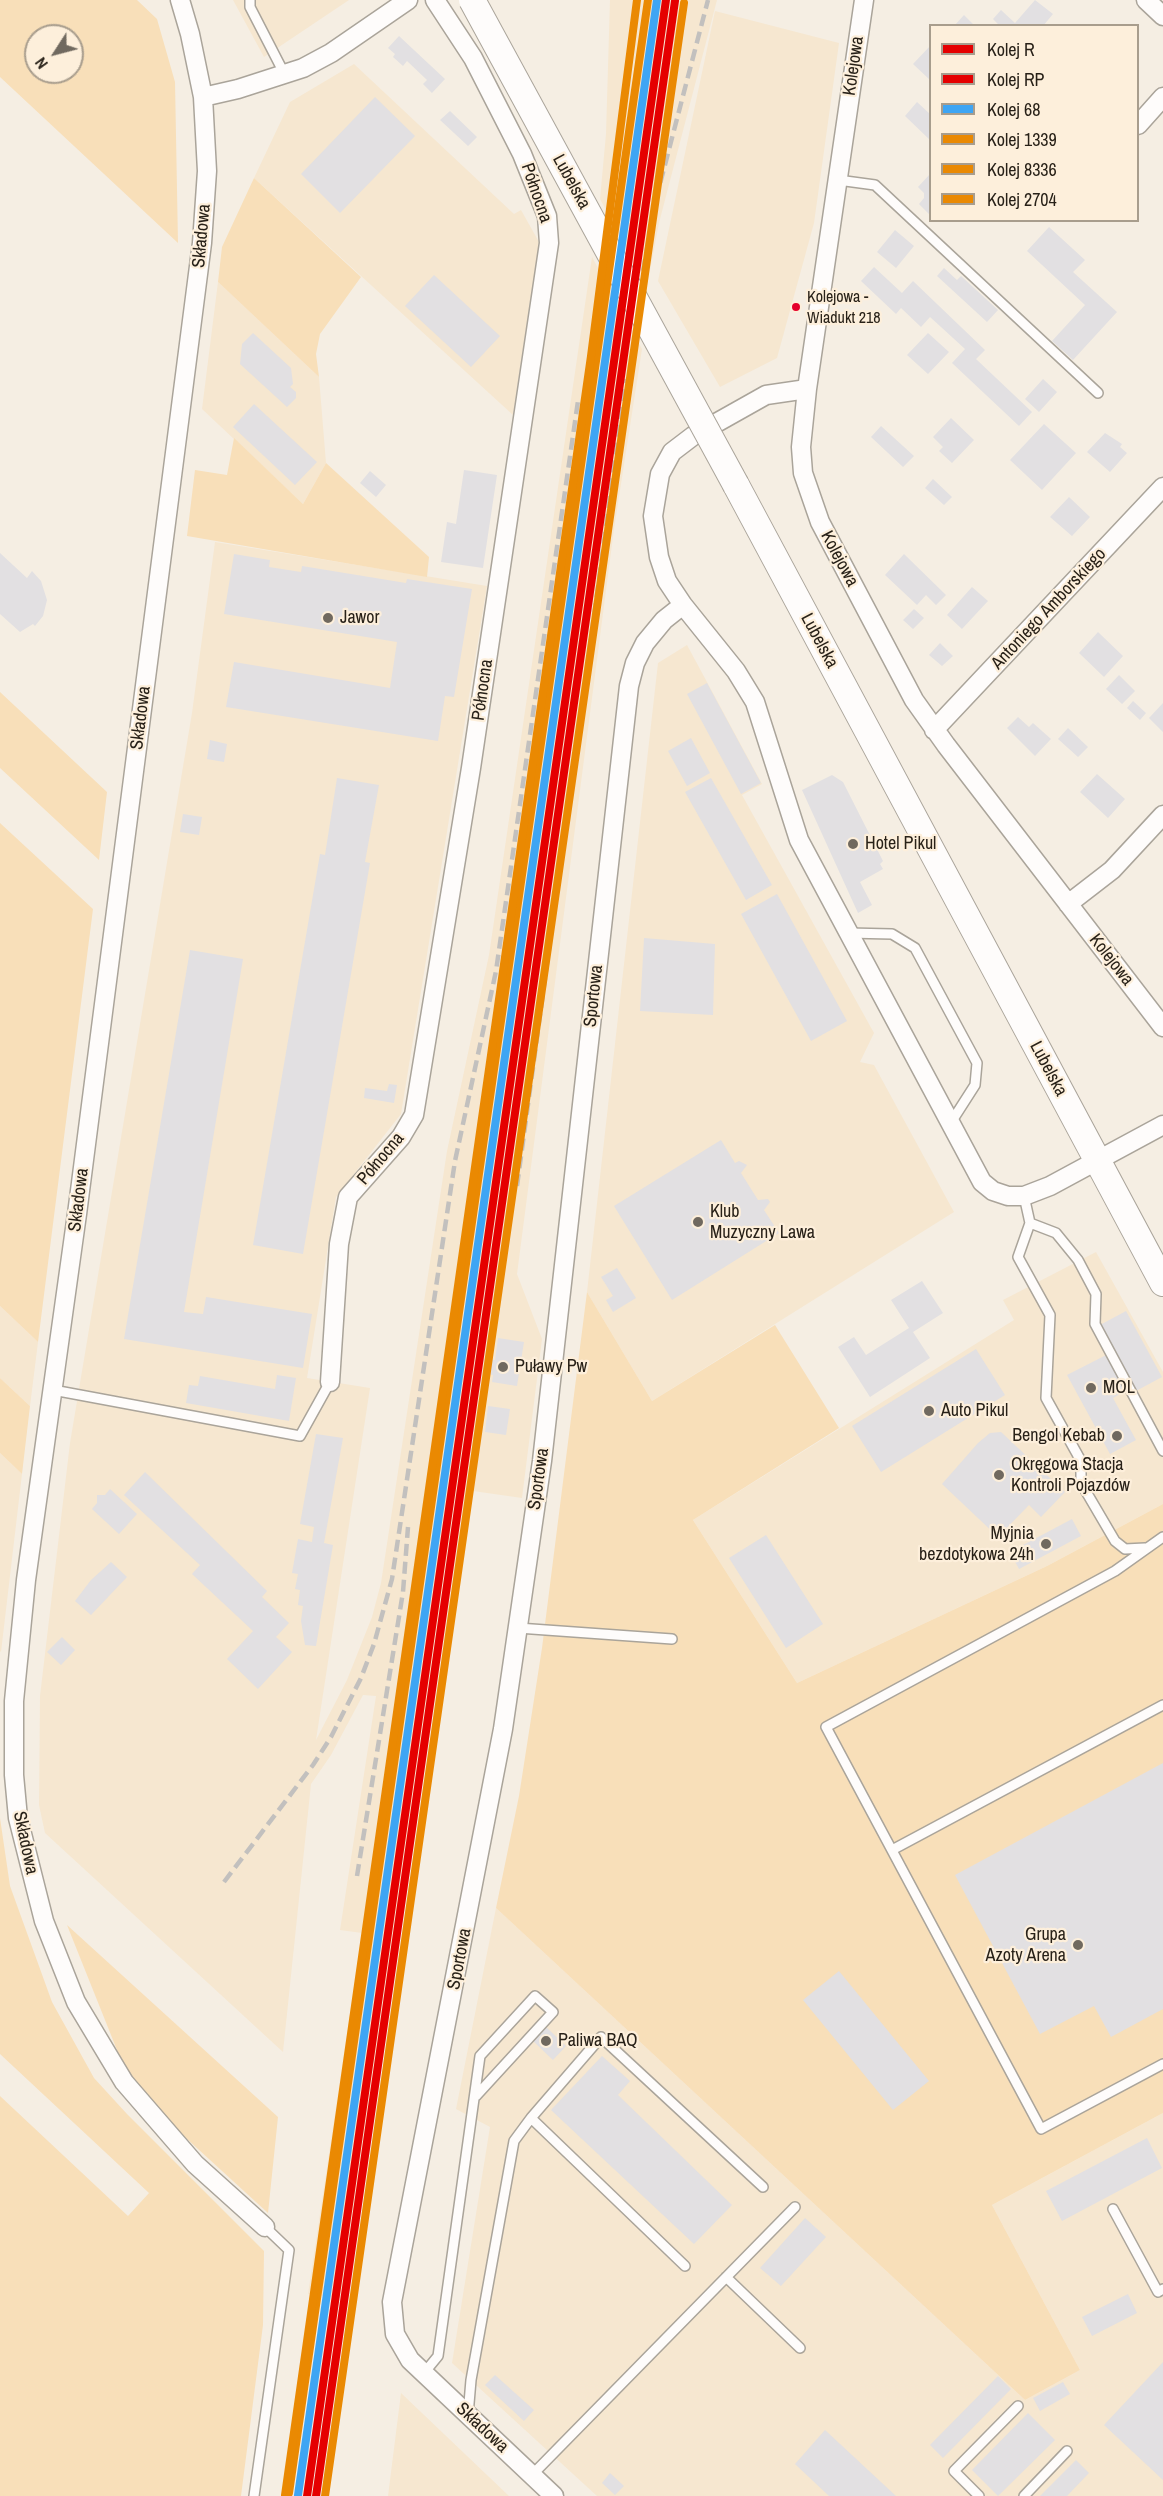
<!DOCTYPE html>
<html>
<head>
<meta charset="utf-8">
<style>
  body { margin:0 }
  #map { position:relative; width:1163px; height:2496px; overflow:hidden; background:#f5eee3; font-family:"Archivo Narrow",sans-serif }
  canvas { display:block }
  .legend { position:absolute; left:929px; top:24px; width:210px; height:198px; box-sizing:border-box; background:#fdefdb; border:2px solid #a89d8d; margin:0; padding:8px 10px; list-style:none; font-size:18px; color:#282118 }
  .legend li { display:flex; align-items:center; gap:12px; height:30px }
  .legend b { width:30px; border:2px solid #a89d8d }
  .north { position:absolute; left:24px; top:24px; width:60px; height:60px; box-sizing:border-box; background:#fdefdb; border:2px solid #a89d8d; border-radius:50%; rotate:234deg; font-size:16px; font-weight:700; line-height:24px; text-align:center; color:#282118 }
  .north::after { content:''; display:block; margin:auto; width:21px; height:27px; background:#70695f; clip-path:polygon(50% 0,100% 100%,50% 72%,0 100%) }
</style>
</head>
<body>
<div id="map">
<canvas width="1163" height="2496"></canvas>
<ul class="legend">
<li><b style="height:8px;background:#e50000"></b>Kolej R</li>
<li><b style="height:8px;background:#e50000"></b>Kolej RP</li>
<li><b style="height:8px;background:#3ea5f4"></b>Kolej 68</li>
<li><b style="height:8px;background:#ea8902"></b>Kolej 1339</li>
<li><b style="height:8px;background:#ea8902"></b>Kolej 8336</li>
<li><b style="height:8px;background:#ea8902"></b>Kolej 2704</li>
</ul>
<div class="north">N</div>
</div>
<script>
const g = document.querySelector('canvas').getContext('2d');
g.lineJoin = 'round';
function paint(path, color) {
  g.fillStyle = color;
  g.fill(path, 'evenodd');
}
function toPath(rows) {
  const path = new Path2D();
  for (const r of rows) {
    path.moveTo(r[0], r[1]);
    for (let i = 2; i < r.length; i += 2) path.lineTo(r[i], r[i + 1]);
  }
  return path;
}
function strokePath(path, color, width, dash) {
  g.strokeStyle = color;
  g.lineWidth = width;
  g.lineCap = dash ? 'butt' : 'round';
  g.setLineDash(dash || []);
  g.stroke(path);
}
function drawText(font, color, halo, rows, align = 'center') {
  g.font = font + ' "Archivo Narrow",sans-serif';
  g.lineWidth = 4.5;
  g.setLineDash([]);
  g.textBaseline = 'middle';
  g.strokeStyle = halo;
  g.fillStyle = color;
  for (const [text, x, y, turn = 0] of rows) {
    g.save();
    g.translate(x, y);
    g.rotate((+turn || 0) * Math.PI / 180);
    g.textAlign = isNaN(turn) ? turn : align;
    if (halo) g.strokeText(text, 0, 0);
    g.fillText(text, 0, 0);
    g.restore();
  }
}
paint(toPath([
  [233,0,349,0,264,57],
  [610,0,717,0,659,223,647,286,600,199,606,134],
  [715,11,839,43,814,223,777,358,720,387,658,281],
  [354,64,514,214,521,210,539,242,513,415,254,178,290,102],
  [592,257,642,349,614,529,517,1274,542,1339,522,1498,466,1490,347,2299,308,2294,362,1933,340,1930,376,1696,363,1695,331,1755,311,1784,283,2052,45,1833,39,1805,40,1696,70,1443,192,713,215,542,487,586,401,1114,336,1197,307,1378,370,1388,316,1740,347,1680,372,1617,381,1583,447,1151,489,955],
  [218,282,319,377,326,463,303,504,202,409],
  [687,645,762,784,742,795,874,1033,860,1062,874,1065,954,1212,652,1401,587,1292,658,663],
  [1096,1252,1163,1372,1163,1504,1047,1566,797,1683,693,1520,1014,1320,1003,1300],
  [0,1306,38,1342,30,1406,0,1378],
  [0,1453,22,1474,1,1652,0,1651],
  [496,1908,1025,2400,1080,2370,992,2205,1163,2113,1163,2496,597,2496,452,2363,490,2127,456,2109],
  [401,2393,509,2496,388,2496]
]), '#f6e7d0');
paint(toPath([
  [0,0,137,0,157,19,175,82,178,243,0,77],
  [36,36,72,36,72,72,36,72],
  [254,178,361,277,320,334,316,354,319,377,218,282,222,247],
  [234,438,303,504,326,463,429,557,427,577,187,536,195,470,227,475],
  [0,692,107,792,99,860,0,768],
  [0,823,93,909,38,1342,0,1306],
  [587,1292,652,1401,775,1325,839,1428,693,1520,797,1683,1047,1566,1163,1504,1163,2113,992,2205,1080,2370,1025,2400,496,1908,519,1796,542,1648],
  [0,1378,30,1406,22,1474,0,1453],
  [0,1818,10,1886,52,2002,94,2078,127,2114,264,2251,263,2325,241,2496,0,2496,0,2096,128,2216,149,2193,0,2054],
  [67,1925,278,2117,268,2213,175,2128,123,2065]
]), '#f8dfb9');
paint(toPath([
  [1035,0,1053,14,1043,26,1000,26,993,19,1001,10,1015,23],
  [964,15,975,26,954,26],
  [399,36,445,79,432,93,423,84,427,80,407,61,403,66,393,57,395,54,388,48],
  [930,46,930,80,913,64],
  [375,97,415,136,340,213,301,174],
  [917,102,930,114,930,140,905,116],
  [450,111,477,137,468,146,440,120],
  [930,174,930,215,919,204,924,198,924,193,918,187],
  [1049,227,1085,260,1073,272,1117,312,1073,360,1052,341,1085,305,1027,251],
  [895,230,914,246,896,268,877,252],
  [874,267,902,293,913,281,985,350,976,359,1032,412,1019,426,952,363,965,349,941,327,930,317,921,327,901,308,896,314,861,281],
  [944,268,957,280,961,276,998,310,987,322,937,276],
  [434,275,500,336,471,367,405,306],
  [253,333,291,368,293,384,290,387,296,392,296,398,287,407,240,364,242,344],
  [928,333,949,352,928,374,907,355],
  [1043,379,1057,392,1039,412,1025,399],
  [254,404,317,462,295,485,233,427],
  [951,418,974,440,952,463,939,451,943,447,933,437],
  [1044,424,1076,453,1042,490,1010,460],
  [881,426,914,456,903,467,871,437],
  [1105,433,1122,444,1120,447,1127,453,1110,472,1087,452],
  [464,470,497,475,483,568,441,562,447,522,456,524],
  [370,471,386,485,376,497,360,483],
  [933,479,952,497,944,505,925,488],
  [1069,497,1090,517,1072,536,1050,517],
  [0,553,27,578,32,571,41,581,47,600,43,616,35,626,33,624,20,632,0,614],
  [234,554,270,560,269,567,301,572,302,566,406,583,407,579,472,589,454,697,445,696,438,741,226,707,234,662,390,688,397,642,224,614],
  [904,554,946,595,936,605,926,595,917,605,885,575],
  [972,587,988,601,962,629,947,615],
  [914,609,924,618,913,629,903,620],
  [1098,632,1123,656,1104,677,1079,653],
  [940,643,953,656,942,666,929,655],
  [1119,675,1135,691,1122,704,1106,689],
  [707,683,761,783,741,794,687,694],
  [1133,701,1146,713,1140,720,1127,708],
  [1163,703,1163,732,1149,718],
  [1018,717,1029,727,1033,723,1051,739,1035,756,1007,728],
  [1068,728,1088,747,1078,757,1058,739],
  [691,738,710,773,687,786,668,751],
  [210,740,227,744,224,762,207,759],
  [1097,774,1125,799,1108,818,1080,792],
  [832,775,843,782,883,861,880,864,883,869,860,882,872,905,858,913,802,790],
  [337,778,379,785,365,862,370,863,303,1254,253,1245,320,854,325,855],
  [711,778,772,885,746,900,685,792],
  [183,814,202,817,199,835,180,832],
  [777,894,847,1021,811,1041,741,914],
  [644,938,715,944,713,1015,640,1011],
  [190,950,243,959,184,1312,203,1314,206,1297,312,1314,303,1368,124,1339],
  [389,1084,397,1085,394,1103,364,1098,365,1088,387,1091],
  [721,1140,735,1163,739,1161,747,1165,741,1173,758,1200,768,1199,770,1202,764,1210,779,1233,672,1300,614,1206],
  [617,1268,636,1298,613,1312,606,1300,613,1296,601,1277],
  [922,1281,943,1313,913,1332,930,1358,870,1397,838,1347,854,1337,866,1355,909,1328,891,1300],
  [1126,1311,1162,1377,1136,1391,1133,1387,1113,1398,1136,1440,1110,1454,1067,1375,1114,1351,1100,1325],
  [498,1338,524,1342,517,1386,492,1382,493,1375,486,1374,488,1359,495,1360],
  [976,1349,1005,1395,881,1472,852,1426],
  [277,1375,296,1378,289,1421,186,1403,189,1385,198,1386,200,1376,275,1389],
  [488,1406,510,1409,506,1435,485,1432],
  [1001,1432,1065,1492,1041,1517,1029,1505,998,1537,942,1484,978,1443,990,1433],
  [316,1434,343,1438,324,1543,333,1545,316,1646,305,1645,301,1621,303,1606,298,1605,300,1590,295,1589,298,1574,292,1573,298,1539,312,1542,314,1527,300,1524],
  [145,1472,267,1591,262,1597,289,1623,276,1637,292,1652,258,1689,227,1659,253,1631,192,1574,200,1565,124,1495],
  [110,1489,137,1514,119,1534,92,1509,97,1503,97,1495,105,1495],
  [1072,1519,1081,1536,1019,1569,1010,1552],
  [766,1535,823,1624,786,1648,729,1558],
  [111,1562,127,1577,91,1615,75,1601,91,1580],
  [62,1637,75,1650,61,1665,47,1652],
  [1163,1763,1163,2009,1111,2037,1094,2006,1040,2034,955,1875],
  [839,1971,929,2081,893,2110,803,2000],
  [546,2027,566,2046,553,2060,533,2041],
  [602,2056,630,2081,618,2095,732,2205,694,2244,551,2110],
  [1147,2138,1162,2168,1062,2221,1046,2191],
  [805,2218,826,2237,781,2286,760,2268],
  [1128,2294,1137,2313,1092,2336,1082,2317],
  [1163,2362,1163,2480,1104,2425],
  [495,2375,534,2410,524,2421,485,2385],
  [998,2376,1011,2389,943,2458,930,2445],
  [1063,2382,1070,2394,1040,2411,1033,2398],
  [1028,2413,1055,2440,998,2496,972,2470],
  [825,2430,896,2496,829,2496,795,2464],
  [1076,2460,1089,2473,1067,2496,1040,2496],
  [610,2473,624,2486,615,2495,602,2483]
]), '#e2e0e2');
const lane = toPath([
  [250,0,250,7,285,75],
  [838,180,875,185,1098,393],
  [848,933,892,934,915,948,977,1063,975,1085,950,1124],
  [1024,1196,1030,1223,1056,1233,1078,1260,1096,1294,1095,1324,1163,1451],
  [1030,1223,1018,1257,1050,1315,1046,1398,1081,1461,1081,1483,1115,1541,1125,1549,1145,1548],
  [53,1390,300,1436,330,1382],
  [1163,1537,1115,1571,826,1727,1041,2129,1163,2064],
  [518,1628,672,1639],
  [892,1850,1163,1705],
  [531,2118,685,2266],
  [1113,2209,1158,2292,1163,2289],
  [726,2277,800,2348],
  [424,2373,438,2356,480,2056,535,1996,553,2012,476,2096],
  [468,2415,471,2380,514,2141,531,2118,601,2037,763,2187],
  [532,2475,795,2207],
  [254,2496,289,2250,265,2227],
  [979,2496,954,2471,1018,2406],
  [1024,2496,1067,2451]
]);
const street = toPath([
  [180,0,190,34,203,97,207,171,202,243,77,1214,26,1580,14,1701,14,1775,18,1818,44,1921,76,2002,124,2082,195,2164,265,2227],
  [864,0,807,389,801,447,803,473,820,522,914,700,946,745,1163,1027],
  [1146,0,1163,16],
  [203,97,238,89,303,68,331,53,408,0],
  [1138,125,1163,97],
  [807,389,766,395,693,436,672,452,660,474,653,516,659,557,667,581,683,605,736,671,755,702,799,840,982,1182,993,1191,1008,1196,1024,1196,1050,1186,1163,1125],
  [934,730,1163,487],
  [1068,904,1112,870,1163,815],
  [330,1382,339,1244,348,1197,401,1137,414,1115,471,768,549,243,547,216,522,154,473,58,435,0],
  [554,2496,410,2360,395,2334,392,2302,503,1729,542,1461,629,686,635,663,645,643,664,620,683,605]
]);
const secondary = toPath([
  [736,485,1163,1283]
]);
strokePath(lane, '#aaa49a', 12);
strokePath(street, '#aaa49a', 21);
strokePath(secondary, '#aaa49a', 28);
strokePath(lane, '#fefcfb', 9);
strokePath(street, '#fefcfb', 18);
strokePath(secondary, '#fefcfb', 26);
strokePath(toPath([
  [643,271,655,203,708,0],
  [517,1186,626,379],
  [357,1876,403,1592,408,1527],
  [224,1882,313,1765,331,1737,361,1678,374,1644,392,1579,455,1161,496,971,578,401]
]), '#c2c0be', 4.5, [12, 6]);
const secondaryBridge = toPath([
  [472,0,736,485]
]);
strokePath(secondaryBridge, '#aaa49a', 28, []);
strokePath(secondaryBridge, '#fefcfb', 26);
strokePath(toPath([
  [307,2496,666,0]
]), '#e50000', 8);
strokePath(toPath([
  [316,2496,675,1]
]), '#e50000', 8);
strokePath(toPath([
  [298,2495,657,0]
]), '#3ea5f4', 8);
strokePath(toPath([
  [325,2496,684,3]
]), '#ea8902', 8);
strokePath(toPath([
  [289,2493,648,0]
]), '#ea8902', 8);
strokePath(toPath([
  [285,2495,591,356,637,0]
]), '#ea8902', 8);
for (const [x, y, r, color] of [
  [796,307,5,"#e4002b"],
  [328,618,6,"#70695f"],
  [853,844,6,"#70695f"],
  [698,1222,6,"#70695f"],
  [503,1367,6,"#70695f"],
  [1091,1388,6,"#70695f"],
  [929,1411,6,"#70695f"],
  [1117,1436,6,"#70695f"],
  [999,1475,6,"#70695f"],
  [1046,1544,6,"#70695f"],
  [1078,1945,6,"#70695f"],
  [546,2041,6,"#70695f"]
]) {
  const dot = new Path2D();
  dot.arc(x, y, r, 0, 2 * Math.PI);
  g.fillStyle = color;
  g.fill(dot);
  strokePath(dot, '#fdefdb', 2);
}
drawText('16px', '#282118', '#fdefdb', [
  ["Kolejowa -",807,298],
  ["Wiadukt 218",807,319]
], 'left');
drawText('18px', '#282118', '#fdefdb', [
  ["Kolejowa",854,66,-82],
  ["Lubelska",571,182,61],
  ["Północna",536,193,71],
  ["Składowa",202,236,-85],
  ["Kolejowa",839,559,62],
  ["Antoniego Amborskiego",1049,609,-47],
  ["Lubelska",819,641,62],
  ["Północna",483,690,-82],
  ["Składowa",141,718,-83],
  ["Kolejowa",1111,960,52],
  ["Sportowa",594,996,-84],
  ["Lubelska",1048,1069,62],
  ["Północna",381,1159,-50],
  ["Składowa",79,1200,-83],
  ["Sportowa",539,1479,-82],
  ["Składowa",25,1843,78],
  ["Sportowa",460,1959,-79],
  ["Składowa",482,2428,43]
]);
drawText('18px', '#282118', '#fdefdb', [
  ["Jawor",340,618],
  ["Hotel Pikul",865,844],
  ["Klub",710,1212],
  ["Muzyczny Lawa",710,1233],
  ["Puławy Pw",515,1367],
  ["MOL",1103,1388],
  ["Auto Pikul",941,1411],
  ["Bengol Kebab",1105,1436,"right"],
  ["Okręgowa Stacja",1011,1465],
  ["Kontroli Pojazdów",1011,1486],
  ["Myjnia",1034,1534,"right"],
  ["bezdotykowa 24h",1034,1555,"right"],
  ["Grupa",1066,1935,"right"],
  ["Azoty Arena",1066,1956,"right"],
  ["Paliwa BAQ",558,2041]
], 'left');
</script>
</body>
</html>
